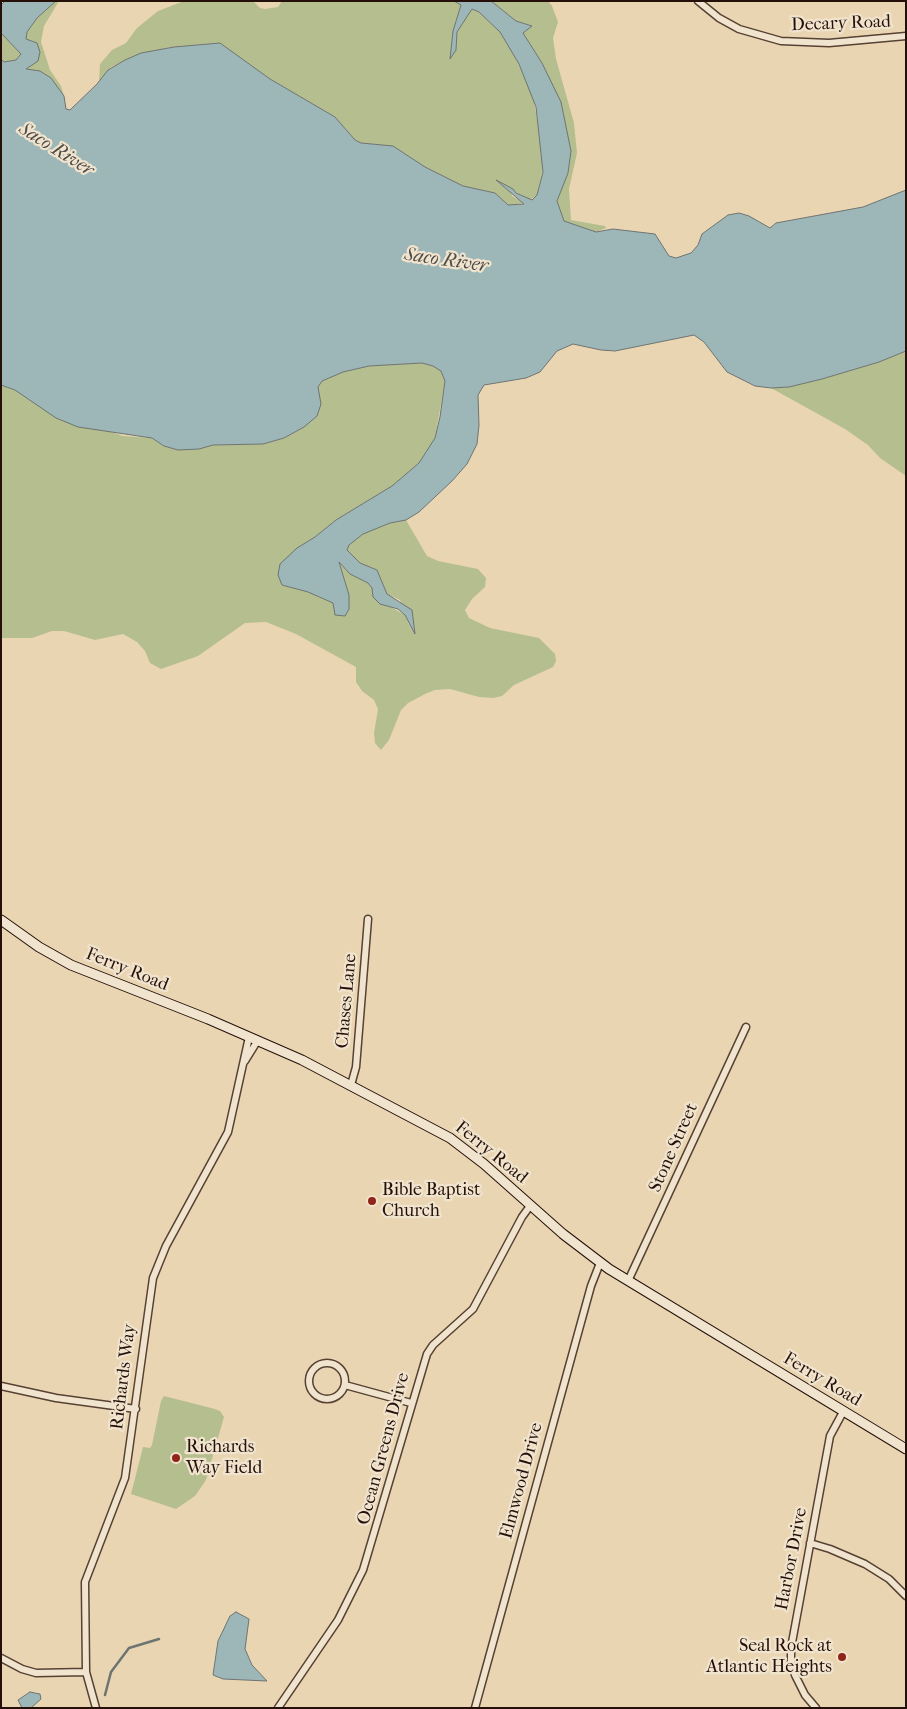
<!DOCTYPE html>
<html>
<head>
<meta charset="utf-8">
<style>
  body { margin:0 }
  #map { position:relative; width:907px; height:1709px; overflow:hidden; background:#ead5b3; font-family:"IM FELL French Canon",serif }
  canvas { display:block }
  .frame { position:absolute; inset:0; border:2px solid #241008; pointer-events:none }
</style>
</head>
<body>
<div id="map">
<canvas width="907" height="1709"></canvas>
<div class="frame"></div>
</div>
<script>
const g = document.querySelector('canvas').getContext('2d');
g.lineJoin = 'round';
function paint(path, color) {
  g.fillStyle = color;
  g.fill(path, 'evenodd');
}
function toPath(rows) {
  const path = new Path2D();
  for (const r of rows) {
    if (r.length === 3) {
      path.moveTo(r[0] + r[2], r[1]);
      path.arc(r[0], r[1], r[2], 0, 2 * Math.PI);
      continue;
    }
    path.moveTo(r[0], r[1]);
    for (let i = 2; i < r.length; i += 2) path.lineTo(r[i], r[i + 1]);
  }
  return path;
}
function strokePath(path, color, width, dash) {
  g.strokeStyle = color;
  g.lineWidth = width;
  g.lineCap = dash ? 'butt' : 'round';
  g.setLineDash(dash || []);
  g.stroke(path);
}
function drawText(font, color, halo, rows, align = 'center') {
  g.font = font + ' "IM FELL French Canon",serif';
  g.lineWidth = 4.5;
  g.setLineDash([]);
  g.textBaseline = 'middle';
  g.strokeStyle = halo;
  g.fillStyle = color;
  for (const [text, x, y, turn = 0] of rows) {
    g.save();
    g.translate(x, y);
    g.rotate((+turn || 0) * Math.PI / 180);
    g.textAlign = isNaN(turn) ? turn : align;
    if (halo) g.strokeText(text, 0, 0);
    g.fillText(text, 0, 0);
    g.restore();
  }
}
paint(toPath([
  [56,1,59,1,44,26,41,42,50,70,61,86,64,96,51,78,40,71,28,71,26,69,35,63,35,42,26,39,27,32,37,18],
  [184,1,253,1,260,8,265,9,278,7,282,1,454,1,461,5,453,31,451,51,456,50,457,32,472,9,479,12,500,32,512,51,533,95,544,163,537,195,530,200,496,181,511,192,512,196,524,203,508,205,495,193,463,186,425,167,393,146,361,143,355,140,335,117,270,79,220,43,174,47,141,53,111,67,99,81,100,64,112,50,126,43,137,28,158,11],
  [491,1,548,1,552,6,558,22,553,38,556,59,574,123,577,153,569,189,571,220,605,226,606,228,596,232,564,221,557,201,568,173,571,151,564,123,564,114,542,63,523,33,530,25,516,21],
  [1,33,21,54,16,60,4,62,1,59],
  [906,351,906,476,880,458,868,445,845,429,771,388,789,387,822,379,879,362],
  [422,363,433,366,441,371,445,381,435,438,419,463,392,486,336,520,315,537,297,548,281,585,308,592,333,603,346,584,339,562,350,574,368,583,373,588,373,597,405,615,413,634,400,600,387,594,377,570,360,563,347,550,349,545,363,534,390,523,406,520,427,556,438,561,478,569,486,578,485,587,472,599,465,610,469,618,490,628,539,638,555,654,556,661,553,667,514,685,502,696,493,698,479,697,450,689,435,690,427,693,408,703,401,710,389,740,381,750,375,743,374,733,378,709,374,700,362,691,356,682,356,667,296,634,266,622,245,623,198,656,161,669,150,663,145,651,137,642,123,634,95,640,64,631,52,631,32,638,1,638,1,385,15,390,40,406,123,436,152,438,164,446,178,450,199,449,213,445,263,444,284,438,304,427,321,404,318,387,322,381,343,372,369,366],
  [164,1396,215,1409,220,1411,224,1417,206,1480,195,1496,176,1509,131,1494,143,1447,150,1448,152,1445,161,1401]
]), '#b5be8e');
const water = toPath([
  [5,1,56,1,37,18,27,32,26,39,37,43,40,52,38,61,26,69,40,71,51,78,64,96,66,109,70,110,97,84,108,70,125,60,141,53,174,47,220,43,270,79,335,117,355,140,361,143,393,146,425,167,463,186,495,193,508,205,524,204,496,180,513,189,516,193,532,200,537,195,543,172,536,107,519,64,500,32,479,12,472,9,457,32,456,50,450,59,453,31,461,5,454,1,491,1,516,21,532,26,523,33,542,63,561,102,571,151,568,173,557,201,564,221,596,232,613,229,655,234,669,256,676,258,691,253,698,245,702,234,728,215,739,213,749,216,770,228,776,223,863,207,906,190,906,351,879,362,822,379,789,387,771,388,755,386,727,372,704,342,694,335,615,351,601,350,573,344,557,351,540,372,526,378,484,385,478,395,479,425,477,444,467,464,452,481,419,512,406,520,390,523,363,534,349,545,347,550,360,563,377,570,387,594,412,610,415,634,405,615,398,609,380,604,373,597,372,588,368,583,350,574,339,562,349,595,349,609,345,616,335,615,333,603,308,592,282,585,278,575,280,564,297,548,315,537,336,520,392,486,419,463,435,438,440,417,445,381,441,371,433,366,422,363,369,366,343,372,322,381,318,387,321,404,317,416,304,427,284,438,263,444,213,445,199,449,178,450,164,446,152,438,78,427,56,418,15,390,1,385,1,59,4,62,16,60,21,54,1,33,1,5,5,1],
  [236,1612,249,1619,245,1649,252,1665,267,1681,223,1679,213,1675,218,1641,230,1616,236,1612],
  [30,1692,40,1694,41,1699,31,1708,22,1708,18,1700,30,1692]
]);
paint(water, '#9db6b8');
strokePath(water, '#6d7472', 1);
strokePath(toPath([
  [105,1695,111,1672,129,1648,159,1639]
]), '#6d7472', 2.5);
const minor = toPath([
  [698,1,719,18,739,29,781,41,829,43,906,36],
  [245,1061,258,1040],
  [351,1085,356,1067,368,919],
  [628,1281,746,1027],
  [327,1381,18],
  [345,1385,411,1403],
  [1,1386,56,1398,136,1409],
  [810,1543,830,1549,865,1564,889,1579,906,1596],
  [1,1658,22,1669,36,1673,86,1672],
  [96,1708,86,1672,85,1582,125,1478,153,1278,166,1246,228,1132,249,1037],
  [278,1708,338,1620,363,1570,427,1354,433,1345,473,1309,522,1217,530,1206],
  [475,1708,591,1286,600,1263],
  [816,1708,805,1695,795,1675,791,1662,791,1648,830,1436,843,1412]
]);
const secondary = toPath([
  [1,920,39,947,71,965,208,1019,302,1060,450,1138,484,1164,563,1234,609,1269,906,1449]
]);
strokePath(minor, '#564133', 9);
strokePath(secondary, '#241008', 11);
strokePath(minor, '#f1e4ce', 6);
strokePath(secondary, '#f1e4ce', 9);
for (const [x, y, r, color] of [
  [372,1201,5,"#8f2418"],
  [176,1458,5,"#8f2418"],
  [842,1657,5,"#8f2418"]
]) {
  const dot = new Path2D();
  dot.arc(x, y, r, 0, 2 * Math.PI);
  g.fillStyle = color;
  g.fill(dot);
  strokePath(dot, '#f1e4ce', 2);
}
drawText('18px', '#241008', '#f1e4ce', [
  ["Decary Road",841,24,-2],
  ["Ferry Road",127,970,22],
  ["Chases Lane",347,1001,-85],
  ["Stone Street",674,1148,-66],
  ["Ferry Road",491,1153,39],
  ["Richards Way",124,1377,-83],
  ["Ferry Road",822,1380,31],
  ["Ocean Greens Drive",384,1449,-75],
  ["Elmwood Drive",522,1481,-75],
  ["Harbor Drive",792,1559,-79]
]);
drawText('18px', '#241008', '#f1e4ce', [
  ["Bible Baptist",382,1191],
  ["Church",382,1212],
  ["Richards",186,1448],
  ["Way Field",186,1469],
  ["Seal Rock at",832,1647,"right"],
  ["Atlantic Heights",832,1668,"right"]
], 'left');
drawText('italic 19px', '#4e4a46', '#f1e4ce', [
  ["Saco River",56,150,32],
  ["Saco River",446,261,8]
]);
</script>
</body>
</html>
